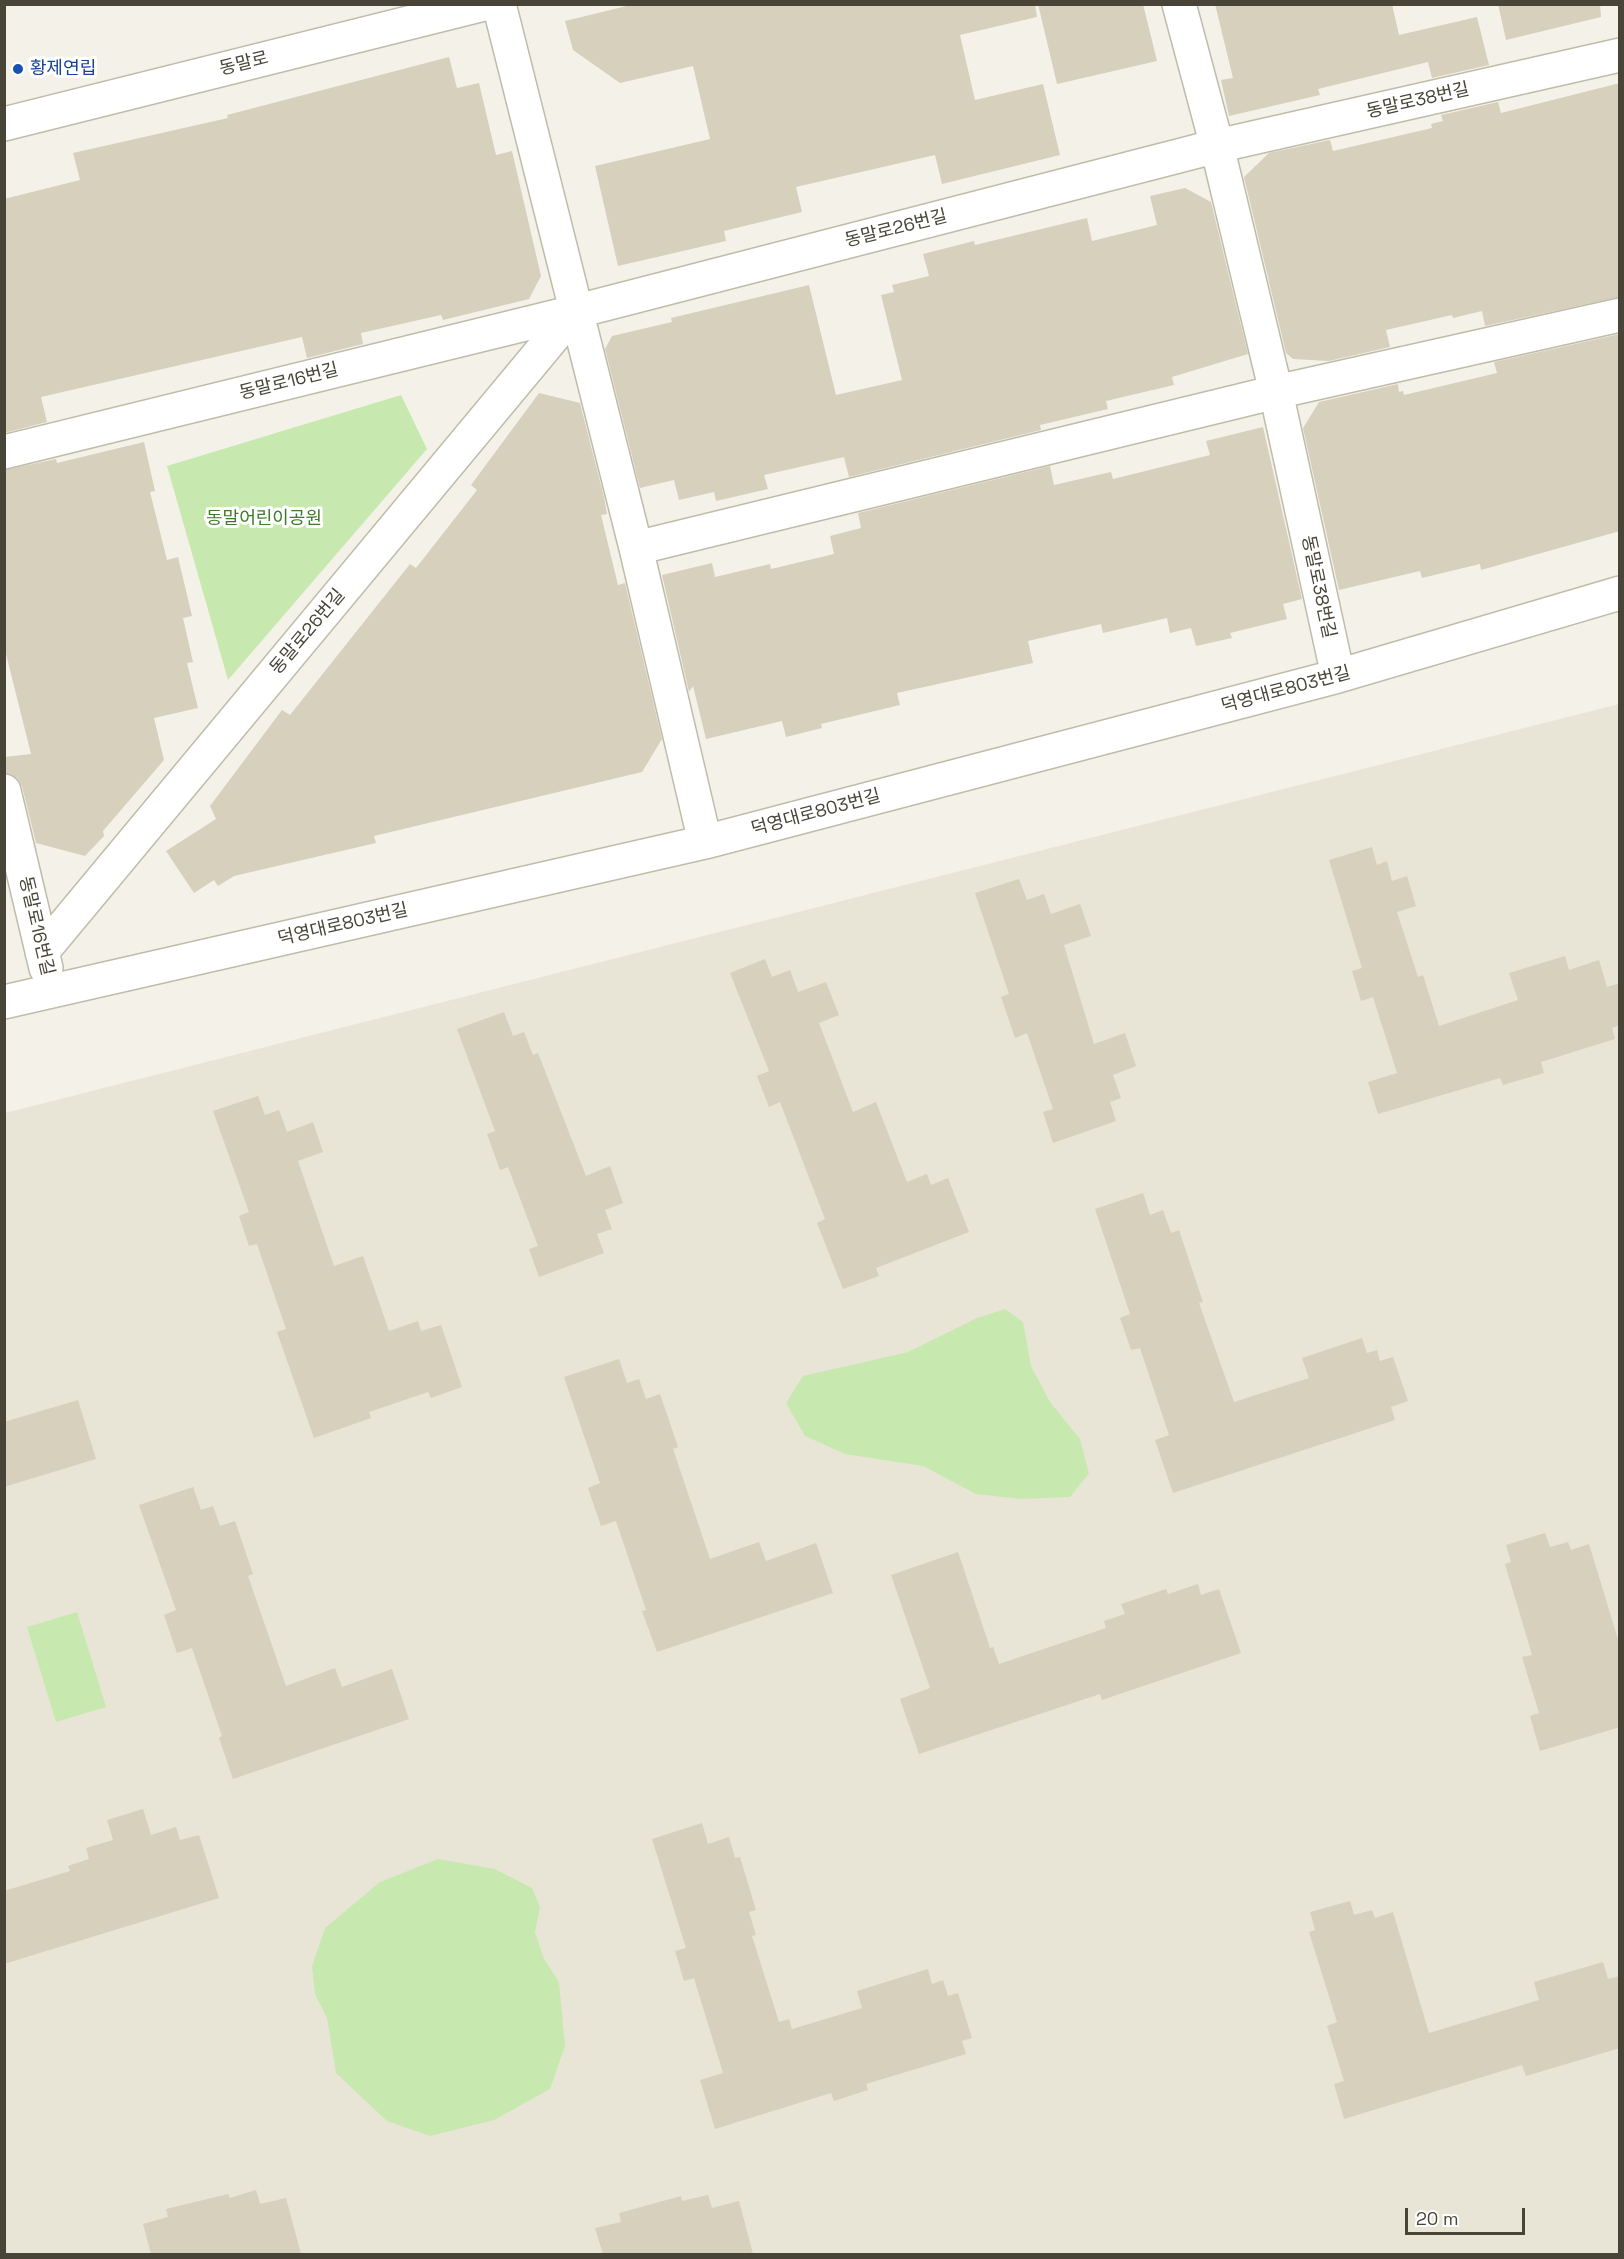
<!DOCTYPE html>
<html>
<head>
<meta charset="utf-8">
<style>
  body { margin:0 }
  #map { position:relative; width:1624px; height:2259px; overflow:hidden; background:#f4f2e8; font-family:"Space Grotesk",sans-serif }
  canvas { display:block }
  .frame { position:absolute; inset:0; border:6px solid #484437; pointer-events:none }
  .scale { position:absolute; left:1405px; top:2208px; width:120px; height:27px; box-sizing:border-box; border:3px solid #484437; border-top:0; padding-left:8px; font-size:18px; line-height:21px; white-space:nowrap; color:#484437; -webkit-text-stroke:4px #fff; paint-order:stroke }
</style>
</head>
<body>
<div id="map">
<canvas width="1624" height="2259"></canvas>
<div class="frame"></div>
<div class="scale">20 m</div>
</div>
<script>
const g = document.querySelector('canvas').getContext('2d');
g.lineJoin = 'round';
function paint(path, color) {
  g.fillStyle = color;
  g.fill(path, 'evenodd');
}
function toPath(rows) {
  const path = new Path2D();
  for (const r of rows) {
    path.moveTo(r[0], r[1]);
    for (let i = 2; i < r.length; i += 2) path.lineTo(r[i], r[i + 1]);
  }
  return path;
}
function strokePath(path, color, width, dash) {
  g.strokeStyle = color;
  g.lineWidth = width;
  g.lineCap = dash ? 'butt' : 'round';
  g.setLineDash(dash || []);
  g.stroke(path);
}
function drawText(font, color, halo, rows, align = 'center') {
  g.font = font + ' "Space Grotesk","Noto Sans KR",sans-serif';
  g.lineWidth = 6;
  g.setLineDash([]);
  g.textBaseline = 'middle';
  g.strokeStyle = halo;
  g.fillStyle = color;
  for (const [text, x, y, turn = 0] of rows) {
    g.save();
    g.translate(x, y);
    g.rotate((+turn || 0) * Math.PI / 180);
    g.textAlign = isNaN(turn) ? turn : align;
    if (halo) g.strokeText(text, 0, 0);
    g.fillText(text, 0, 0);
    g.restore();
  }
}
paint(toPath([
  [1619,704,1619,2254,5,2254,5,1113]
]), '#e8e5d6');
paint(toPath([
  [401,395,427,449,228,680,167,466],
  [1005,1309,1023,1322,1031,1366,1050,1402,1080,1439,1089,1473,1070,1497,1021,1499,976,1494,923,1466,845,1454,805,1436,786,1403,803,1376,908,1352,977,1318],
  [77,1612,106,1707,56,1722,27,1627],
  [438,1859,495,1869,532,1888,540,1907,535,1932,544,1959,559,1982,565,2046,550,2089,494,2120,430,2136,387,2121,336,2073,327,2018,315,1994,312,1966,325,1928,380,1882]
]), '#c7e9b0');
paint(toPath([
  [635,4,1035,4,1037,17,960,35,975,100,1043,84,1060,155,942,184,935,155,796,187,802,212,724,231,726,241,618,266,595,166,710,139,693,66,620,83,573,50,565,21],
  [1038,4,1143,4,1157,61,1057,84],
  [1215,4,1392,4,1399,35,1477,17,1489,65,1432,78,1428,62,1318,89,1320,95,1229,116,1221,80,1233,78],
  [1498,4,1600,4,1601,17,1506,40],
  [449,57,457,88,479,83,496,155,512,151,541,276,529,299,443,320,441,315,361,333,363,344,307,358,302,337,41,397,47,422,4,433,4,199,80,180,73,153,228,118,227,115],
  [1620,83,1620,297,1485,326,1482,311,1453,318,1452,315,1386,330,1390,347,1329,361,1293,359,1286,353,1244,177,1269,153,1330,140,1333,151,1432,128,1431,124,1443,121,1441,115,1498,102,1501,113],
  [1185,188,1211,202,1248,354,1172,377,1174,385,1106,401,1108,409,1040,425,1041,430,849,477,844,457,764,475,768,489,716,501,714,492,679,500,674,480,640,488,605,349,612,336,672,322,671,318,809,285,836,395,902,380,881,295,894,292,892,285,929,276,923,254,974,241,975,245,1087,218,1092,241,1157,225,1150,196],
  [1620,334,1620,531,1481,570,1480,564,1422,578,1420,571,1339,590,1303,428,1319,402,1398,384,1399,392,1403,391,1404,395,1497,373,1494,362],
  [539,393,580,403,604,497,607,514,601,515,618,585,625,583,662,739,642,772,374,836,376,843,234,876,218,886,214,880,194,893,166,851,216,819,210,806,282,710,290,715,410,564,416,568,477,490,471,485],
  [1263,427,1302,599,1283,604,1287,619,1230,633,1232,638,1196,646,1191,628,1170,633,1167,618,1103,633,1101,624,1028,641,1033,663,897,693,900,705,821,724,822,728,786,737,782,721,706,739,693,686,689,692,662,575,712,563,715,577,770,564,771,569,834,554,830,536,861,528,858,513,1050,466,1054,485,1111,472,1113,479,1210,455,1206,441],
  [144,442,155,491,150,492,167,560,178,557,192,616,183,618,193,662,187,663,198,708,154,718,164,760,103,831,104,836,85,856,36,843,22,786,17,778,4,773,4,757,31,754,4,646,4,470,56,459,57,463],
  [1372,847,1377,865,1387,861,1392,881,1407,876,1416,906,1397,912,1418,977,1423,975,1439,1026,1518,1000,1509,973,1565,956,1569,970,1599,960,1607,987,1620,983,1620,1025,1612,1028,1615,1039,1541,1062,1544,1073,1503,1085,1500,1078,1378,1114,1368,1082,1397,1073,1373,997,1361,1001,1352,971,1362,968,1329,860],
  [1019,879,1027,900,1044,894,1051,914,1080,904,1091,936,1064,945,1094,1044,1125,1033,1136,1066,1113,1075,1121,1098,1110,1102,1116,1121,1053,1143,1043,1112,1053,1109,1027,1033,1015,1038,1001,997,1009,994,975,893],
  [765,959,772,977,790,970,798,992,826,982,839,1015,819,1023,853,1112,876,1102,907,1182,927,1174,931,1185,948,1178,969,1232,876,1268,879,1276,843,1289,817,1223,825,1219,780,1102,769,1107,757,1076,769,1071,730,973],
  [504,1012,513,1036,524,1032,533,1055,538,1053,586,1176,610,1166,623,1203,605,1210,612,1229,597,1234,604,1253,539,1277,529,1249,538,1246,508,1167,500,1170,487,1134,495,1131,457,1029],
  [258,1096,265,1115,279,1110,287,1132,313,1122,323,1152,298,1161,334,1266,363,1256,389,1331,418,1321,421,1331,441,1325,462,1387,431,1398,428,1392,369,1412,371,1418,314,1438,277,1332,286,1329,257,1244,249,1246,239,1216,249,1212,213,1111],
  [1143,1193,1150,1215,1163,1210,1171,1233,1179,1230,1203,1302,1199,1303,1234,1402,1309,1378,1302,1358,1362,1338,1367,1353,1377,1350,1380,1361,1393,1357,1408,1401,1391,1407,1395,1420,1173,1493,1155,1440,1169,1435,1140,1348,1131,1350,1120,1318,1130,1314,1095,1209],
  [619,1359,627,1383,639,1379,646,1399,660,1394,678,1447,673,1449,710,1559,759,1542,766,1561,816,1543,833,1593,657,1652,642,1611,646,1610,616,1521,601,1526,588,1488,600,1483,564,1377],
  [78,1400,96,1459,4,1487,4,1422],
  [193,1487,201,1510,213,1506,220,1526,235,1521,253,1574,248,1576,286,1686,335,1668,342,1687,392,1669,409,1719,233,1779,219,1738,222,1736,192,1648,177,1653,164,1615,176,1610,139,1505],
  [1545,1533,1550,1547,1568,1542,1571,1550,1589,1544,1620,1646,1620,1727,1540,1751,1530,1716,1539,1713,1522,1657,1532,1655,1505,1564,1511,1562,1506,1545],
  [958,1552,990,1648,993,1647,999,1664,1106,1628,1104,1621,1125,1614,1121,1604,1166,1589,1168,1594,1198,1584,1201,1595,1219,1589,1241,1653,1102,1700,1100,1694,919,1754,900,1699,930,1688,891,1575],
  [143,1809,151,1835,176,1827,180,1840,199,1835,219,1898,4,1964,4,1891,70,1871,68,1866,89,1859,86,1848,113,1840,107,1820],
  [702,1823,708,1844,729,1837,735,1858,740,1857,756,1910,749,1912,756,1935,752,1936,779,2022,789,2019,792,2029,862,2008,857,1991,928,1969,932,1984,943,1980,948,1996,958,1993,972,2038,962,2041,966,2054,866,2084,868,2090,834,2101,831,2093,715,2129,700,2080,723,2073,694,1978,684,1981,675,1951,686,1948,652,1839],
  [1350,1901,1354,1915,1372,1910,1375,1918,1393,1912,1429,2033,1539,2000,1534,1982,1603,1962,1608,1979,1620,1976,1620,2048,1526,2076,1522,2065,1344,2119,1334,2084,1344,2081,1327,2026,1337,2022,1309,1932,1315,1930,1310,1912],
  [256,2190,260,2204,286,2198,301,2254,151,2254,143,2224,168,2217,166,2209,228,2194,230,2198],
  [708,2195,712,2208,739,2201,753,2254,603,2254,595,2228,621,2222,619,2213,681,2196,682,2201]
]), '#d6d0bd');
const minor = toPath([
  [499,4,636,548,705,842],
  [1179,4,1217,146,1276,392,1338,676],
  [4,452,574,312],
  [636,548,1276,392,1620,315],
  [4,791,46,968],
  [42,952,574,312,1217,146,1620,55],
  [4,1002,705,842,1338,676,1620,593]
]);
const tertiary = toPath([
  [4,124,484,4]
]);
strokePath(minor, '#c0bcaa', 36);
strokePath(tertiary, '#c0bcaa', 36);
strokePath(minor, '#fff', 33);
strokePath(tertiary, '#fff', 33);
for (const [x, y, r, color] of [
  [18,69,6,"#1a4fb4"]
]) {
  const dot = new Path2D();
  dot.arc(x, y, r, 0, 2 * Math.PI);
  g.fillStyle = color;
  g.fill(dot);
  strokePath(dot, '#fff', 2);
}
drawText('18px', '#484437', '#fff', [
  ["동말로",244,64,-14],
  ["동말로38번길",1418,101,-13],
  ["동말로26번길",896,229,-14],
  ["동말로16번길",289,382,-14],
  ["동말로38번길",1318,587,78],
  ["동말로26번길",308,632,-50],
  ["덕영대로803번길",1286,690,-15],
  ["덕영대로803번길",816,813,-15],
  ["덕영대로803번길",343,925,-13],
  ["동말로16번길",36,926,77]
]);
drawText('18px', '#164399', '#fff', [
  ["황제연립",30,69]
], 'left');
drawText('18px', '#3c7c28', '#fff', [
  ["동말어린이공원",264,519]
]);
</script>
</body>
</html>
